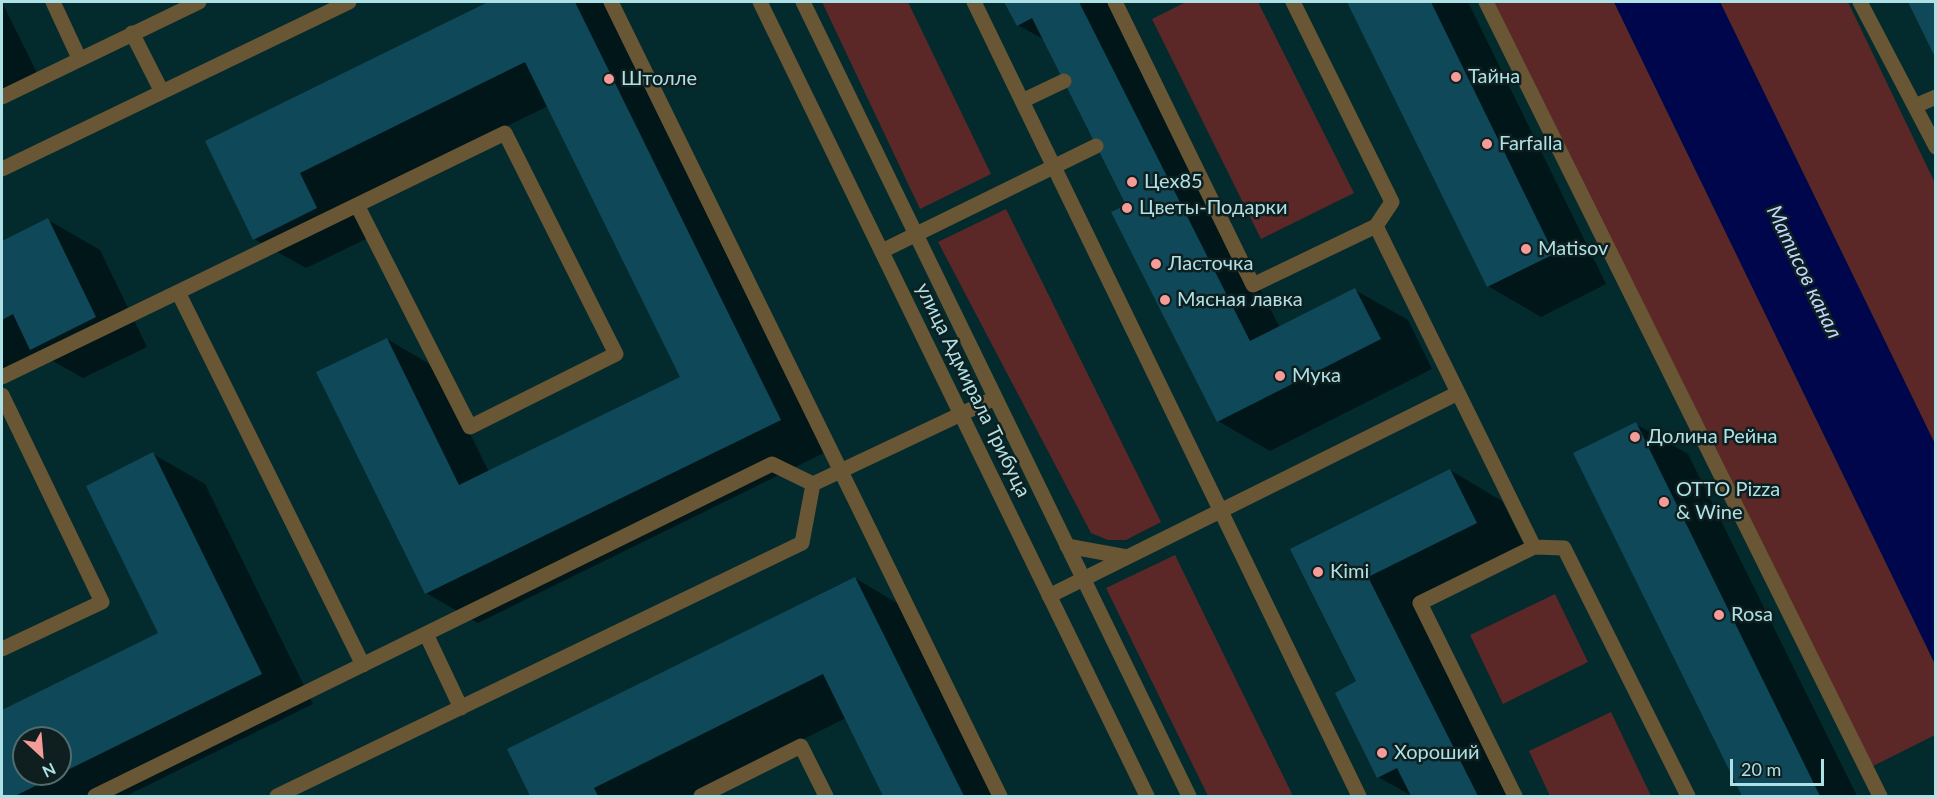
<!DOCTYPE html>
<html>
<head>
<meta charset="utf-8">
<style>
  body { margin:0 }
  #map { position:relative; width:1937px; height:798px; overflow:hidden; background:#032a2d; font-family:Lato,sans-serif }
  canvas { display:block }
  .frame { position:absolute; inset:0; border:3px solid #aee1e5; pointer-events:none }
  .north { position:absolute; left:12px; top:726px; width:60px; height:60px; box-sizing:border-box; background:#0f1e1f; border:2px solid #4f6c6e; border-radius:50%; rotate:154deg; font-size:16px; font-weight:700; line-height:24px; text-align:center; color:#aee1e5 }
  .north::after { content:''; display:block; margin:auto; width:21px; height:27px; background:#f59b98; clip-path:polygon(50% 0,100% 100%,50% 72%,0 100%) }
  .scale { position:absolute; left:1730px; top:759px; width:94px; height:27px; box-sizing:border-box; border:3px solid #aee1e5; border-top:0; padding-left:8px; font-size:18px; line-height:21px; white-space:nowrap; color:#aee1e5; -webkit-text-stroke:4px #0f1e1f; paint-order:stroke }
</style>
</head>
<body>
<div id="map">
<canvas width="1937" height="798"></canvas>
<div class="frame"></div>
<div class="north">N</div>
<div class="scale">20 m</div>
</div>
<script>
const g = document.querySelector('canvas').getContext('2d');
g.lineJoin = 'round';
function paint(path, color) {
  g.fillStyle = color;
  g.fill(path, 'evenodd');
}
function toPath(rows) {
  const path = new Path2D();
  for (const r of rows) {
    path.moveTo(r[0], r[1]);
    for (let i = 2; i < r.length; i += 2) path.lineTo(r[i], r[i + 1]);
  }
  return path;
}
function strokePath(path, color, width, dash) {
  g.strokeStyle = color;
  g.lineWidth = width;
  g.lineCap = dash ? 'butt' : 'round';
  g.setLineDash(dash || []);
  g.stroke(path);
}
function drawText(font, color, halo, rows, align = 'center') {
  g.font = font + ' Lato,sans-serif';
  g.lineWidth = 5;
  g.setLineDash([]);
  g.textBaseline = 'middle';
  g.strokeStyle = halo;
  g.fillStyle = color;
  for (const [text, x, y, turn = 0] of rows) {
    g.save();
    g.translate(x, y);
    g.rotate((+turn || 0) * Math.PI / 180);
    g.textAlign = isNaN(turn) ? turn : align;
    if (halo) g.strokeText(text, 0, 0);
    g.fillText(text, 0, 0);
    g.restore();
  }
}
paint(toPath([
  [822,2,908,2,991,174,920,209],
  [1186,2,1258,2,1354,193,1261,239,1152,19],
  [1486,2,1614,2,1935,664,1935,735,1867,769],
  [1720,2,1848,2,1935,183,1935,444],
  [1006,209,1161,522,1126,540,1108,540,1091,533,938,242],
  [1175,555,1293,796,1208,796,1106,588],
  [1555,594,1588,662,1503,704,1470,635],
  [1611,712,1651,796,1550,796,1529,751]
]), '#5b2827');
paint(toPath([
  [1614,2,1720,2,1935,444,1935,664]
]), '#00064b');
paint(toPath([
  [2,2,38,75,2,93],
  [492,2,612,2,832,449,478,623,426,593,387,339,438,369,489,472,682,377,548,106,350,203,368,238,306,268,254,239,207,142],
  [1006,2,1115,2,1280,328,1355,290,1408,320,1432,369,1270,451,1218,421,1128,205,1045,40,1018,25],
  [1349,2,1468,2,1606,284,1541,317,1488,286],
  [48,220,100,250,147,347,83,378,42,355,2,375,2,243],
  [1636,424,1688,454,1857,796,1744,796,1575,454],
  [153,454,205,484,313,704,126,796,2,796,2,712,160,634],
  [24,738,60,738,60,774,24,774],
  [1450,470,1502,501,1528,553,1420,608,1514,796,1412,796,1378,777,1358,682,1292,549],
  [855,578,907,609,1000,796,885,796,846,718,689,796,532,796,509,750]
]), '#0007');
paint(toPath([
  [488,2,575,2,781,420,425,594,316,372,387,338,459,485,680,377,525,62,300,173,317,208,253,240,205,141],
  [1004,2,1079,2,1250,341,1355,288,1381,339,1217,422,1111,212,1126,205,1032,18,1017,26],
  [1347,2,1431,2,1554,254,1487,287],
  [1908,2,1936,2,1936,59],
  [48,218,96,317,30,350,13,314,2,320,2,241],
  [1636,422,1820,796,1742,796,1573,453],
  [153,452,262,674,15,796,2,796,2,710,158,633,86,486],
  [24,738,60,738,60,774,24,774],
  [1450,469,1477,523,1368,577,1478,796,1411,796,1397,768,1377,778,1335,693,1356,681,1290,549],
  [855,577,964,796,883,796,823,674,594,788,598,796,530,796,507,749]
]), '#0f4959');
strokePath(toPath([
  [53,2,79,58],
  [611,2,1000,796],
  [974,2,1359,796],
  [1115,2,1253,285,1376,226,1392,202,1293,2],
  [1486,2,1880,796],
  [1860,2,1936,147],
  [132,33,162,92],
  [2,97,199,2],
  [1022,101,1064,81],
  [1915,106,1936,97],
  [2,169,349,2],
  [1376,226,1534,547],
  [882,251,1096,146],
  [178,292,505,133,616,354,470,427,357,205],
  [2,377,178,292,363,665],
  [2,395,102,602,2,649],
  [1067,546,1127,557],
  [1049,596,1458,393],
  [426,634,461,708],
  [95,796,772,464,813,484,995,398],
  [277,796,802,543,813,484],
  [701,796,801,746,826,796],
  [1515,796,1420,603,1534,547,1564,548,1688,796]
]), '#685634', 15);
strokePath(toPath([
  [760,2,1147,796],
  [803,2,1189,796]
]), '#685634', 15);
for (const [x, y, r, color] of [
  [1456,77,6,"#f59b98"],
  [609,79,6,"#f59b98"],
  [1487,144,6,"#f59b98"],
  [1132,182,6,"#f59b98"],
  [1127,208,6,"#f59b98"],
  [1526,249,6,"#f59b98"],
  [1156,264,6,"#f59b98"],
  [1165,300,6,"#f59b98"],
  [1280,376,6,"#f59b98"],
  [1635,437,6,"#f59b98"],
  [1664,502,6,"#f59b98"],
  [1318,572,6,"#f59b98"],
  [1719,615,6,"#f59b98"],
  [1382,753,6,"#f59b98"]
]) {
  const dot = new Path2D();
  dot.arc(x, y, r, 0, 2 * Math.PI);
  g.fillStyle = color;
  g.fill(dot);
  strokePath(dot, '#0f1e1f', 2);
}
drawText('20px', '#aee1e5', '#0f1e1f', [
  ["Тайна",1468,77],
  ["Штолле",621,79],
  ["Farfalla",1499,144],
  ["Цех85",1144,182],
  ["Цветы-Подарки",1139,208],
  ["Matisov",1538,249],
  ["Ласточка",1168,264],
  ["Мясная лавка",1177,300],
  ["Мука",1292,376],
  ["Долина Рейна",1647,437],
  ["OTTO Pizza",1676,490],
  ["& Wine",1676,513],
  ["Kimi",1330,572],
  ["Rosa",1731,615],
  ["Хороший",1394,753]
], 'left');
drawText('20px', '#aee1e5', '#0f1e1f', [
  ["улица Адмирала Трибуца",973,390,64]
]);
drawText('italic 21px', '#bfd5fe', '#0f1e1f', [
  ["Матисов канал",1804,272,64]
]);
</script>
</body>
</html>
